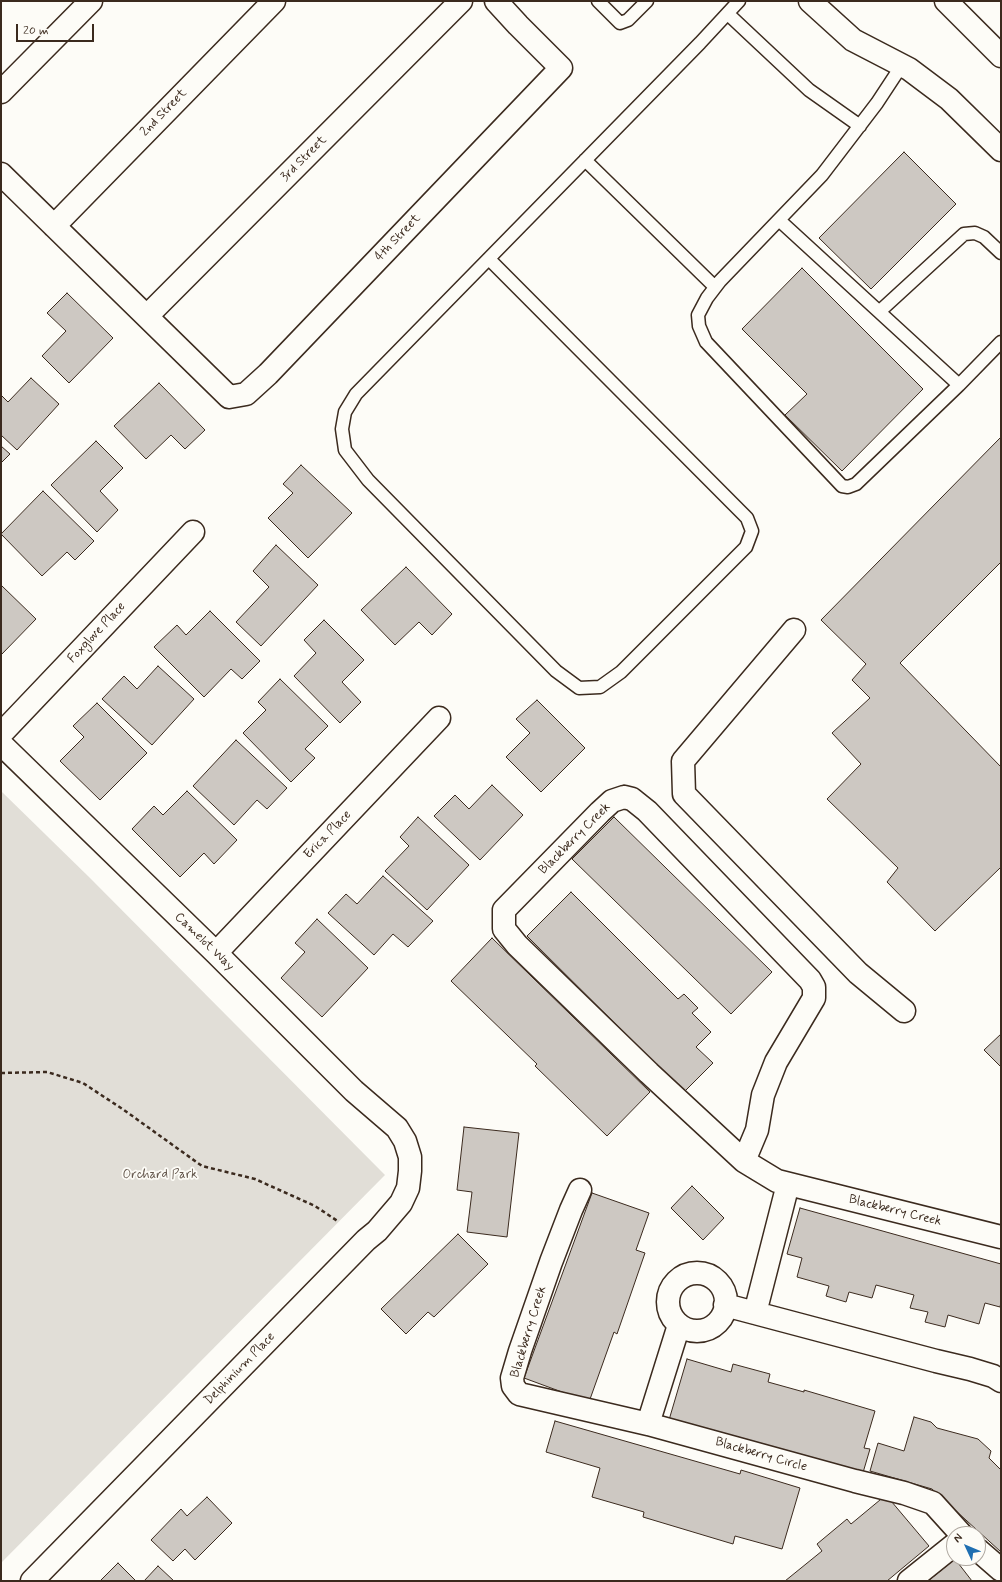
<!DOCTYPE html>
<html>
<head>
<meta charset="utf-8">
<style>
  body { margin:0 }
  #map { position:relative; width:1002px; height:1582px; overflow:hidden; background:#fdfcf7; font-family:Mynerve,sans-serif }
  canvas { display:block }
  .frame { position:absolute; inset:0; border:2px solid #3b2a1e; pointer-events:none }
  .north { position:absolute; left:946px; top:1526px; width:40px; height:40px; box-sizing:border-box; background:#fdfcf7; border:1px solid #afa8a0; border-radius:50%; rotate:314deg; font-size:11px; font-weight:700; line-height:16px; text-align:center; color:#3b2a1e }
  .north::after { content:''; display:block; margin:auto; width:14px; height:18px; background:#1f6fb2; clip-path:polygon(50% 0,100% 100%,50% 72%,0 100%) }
  .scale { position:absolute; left:16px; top:24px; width:78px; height:18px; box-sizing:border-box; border:2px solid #3b2a1e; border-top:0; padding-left:5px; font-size:12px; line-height:14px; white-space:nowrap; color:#3b2a1e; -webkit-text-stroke:3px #fdfcf7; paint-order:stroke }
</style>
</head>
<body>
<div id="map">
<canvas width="1002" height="1582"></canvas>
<div class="frame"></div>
<div class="north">N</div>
<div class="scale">20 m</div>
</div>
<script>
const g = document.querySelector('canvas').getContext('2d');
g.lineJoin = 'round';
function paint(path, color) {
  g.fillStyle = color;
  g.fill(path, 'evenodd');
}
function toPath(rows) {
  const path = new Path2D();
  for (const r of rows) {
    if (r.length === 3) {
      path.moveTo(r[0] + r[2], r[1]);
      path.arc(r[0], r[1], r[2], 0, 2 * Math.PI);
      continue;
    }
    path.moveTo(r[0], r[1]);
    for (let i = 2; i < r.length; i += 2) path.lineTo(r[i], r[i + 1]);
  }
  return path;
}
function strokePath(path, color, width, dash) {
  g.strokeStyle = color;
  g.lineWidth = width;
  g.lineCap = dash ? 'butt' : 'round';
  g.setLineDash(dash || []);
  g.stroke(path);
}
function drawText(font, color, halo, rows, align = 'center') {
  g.font = font + ' Mynerve,sans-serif';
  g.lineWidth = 3.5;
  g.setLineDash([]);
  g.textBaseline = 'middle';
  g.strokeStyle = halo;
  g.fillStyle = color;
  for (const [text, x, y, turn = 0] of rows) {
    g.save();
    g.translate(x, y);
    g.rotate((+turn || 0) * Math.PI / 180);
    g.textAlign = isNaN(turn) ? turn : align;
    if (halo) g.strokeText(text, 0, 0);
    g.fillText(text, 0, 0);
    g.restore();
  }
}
paint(toPath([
  [1,791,90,878,385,1175,1,1563]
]), '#e1ded7');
const building = toPath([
  [904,152,956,204,871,289,819,238,904,152],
  [802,268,923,389,842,471,785,415,807,394,742,329,802,268],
  [67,293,113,338,69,383,42,356,66,331,47,313,67,293],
  [31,378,59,404,17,450,1,435,1,395,8,402,31,378],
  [159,383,205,430,185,449,171,435,146,459,114,426,159,383],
  [1001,437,1001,562,900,663,1001,767,1001,869,1000,868,935,931,887,882,898,868,827,799,861,764,832,733,870,698,852,680,866,664,821,620,1001,437],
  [96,441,123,468,100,491,118,510,97,532,51,485,96,441],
  [1,446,10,454,1,463,1,446],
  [301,465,352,513,308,558,268,518,293,493,283,484,301,465],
  [43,491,94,541,75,560,67,552,42,576,1,534,43,491],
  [276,545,318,585,261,646,236,622,269,587,253,571,276,545],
  [406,567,452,614,432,635,419,622,395,645,361,610,406,567],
  [1,585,36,619,1,655,1,585],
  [210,611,260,661,242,679,231,669,204,697,154,647,177,625,186,635,210,611],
  [324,620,364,660,342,682,361,702,340,723,294,676,316,653,304,640,324,620],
  [158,666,194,699,152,745,102,699,124,676,137,689,158,666],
  [280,679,328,726,305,749,315,758,291,782,243,733,266,710,258,702,280,679],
  [537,700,585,748,541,792,506,757,530,733,516,719,537,700],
  [97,703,147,753,100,800,60,761,84,737,73,726,97,703],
  [236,740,287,788,267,809,257,800,234,825,193,786,236,740],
  [492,785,523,815,480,860,434,816,455,795,469,809,492,785],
  [187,791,237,840,214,864,204,853,180,877,132,829,154,806,163,815,187,791],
  [418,817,469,865,427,910,385,871,409,846,400,837,418,817],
  [614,817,772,972,731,1014,572,859,614,817],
  [383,876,433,921,408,947,393,934,374,955,328,913,346,894,357,904,383,876],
  [571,892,678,999,684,994,698,1008,692,1013,711,1032,696,1047,713,1063,684,1092,527,936,571,892],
  [317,919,368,968,322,1017,281,978,305,952,295,943,317,919],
  [492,938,650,1092,607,1136,535,1066,537,1064,451,981,492,938],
  [1001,1034,1001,1067,984,1050,1001,1034],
  [464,1127,519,1133,507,1237,467,1232,472,1192,457,1190,464,1127],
  [692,1186,724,1218,703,1240,671,1208,692,1186],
  [592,1193,649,1213,636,1250,645,1253,617,1334,614,1332,589,1402,524,1378,592,1193],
  [800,1208,1001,1264,1001,1302,1000,1307,985,1303,979,1324,948,1315,945,1327,925,1322,928,1312,910,1308,914,1295,876,1285,872,1298,849,1292,846,1302,826,1296,829,1286,797,1277,802,1258,787,1254,800,1208],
  [458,1234,488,1264,434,1317,428,1312,406,1334,381,1309,458,1234],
  [687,1359,731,1372,733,1364,770,1374,768,1382,804,1392,804,1390,875,1411,864,1448,870,1449,862,1476,669,1420,687,1359],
  [914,1417,931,1422,937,1428,978,1439,991,1451,989,1458,1001,1470,1001,1552,932,1489,870,1471,878,1443,904,1451,914,1417],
  [555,1421,740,1474,741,1470,800,1488,782,1549,735,1536,733,1544,643,1517,644,1512,592,1497,600,1468,546,1452,555,1421],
  [886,1495,929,1546,887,1581,785,1581,822,1551,817,1544,847,1519,851,1524,886,1495],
  [207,1497,232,1523,195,1560,185,1549,173,1561,151,1540,181,1509,187,1516,207,1497],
  [955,1559,972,1581,928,1581,955,1559],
  [118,1563,136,1581,100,1581,118,1563],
  [158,1566,174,1581,144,1581,158,1566]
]);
paint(building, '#cdc8c2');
strokePath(building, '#3b2a1e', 1);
const service = toPath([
  [598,1,620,23,628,20,647,1],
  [728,14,809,90,860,126],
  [902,65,877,103,822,175,720,281,707,298,698,315,699,326,706,342,842,486,848,487,856,484,959,385],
  [585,160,715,287],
  [779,220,959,385,1001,342],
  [489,259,747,518,752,531,746,547,621,672,600,687,579,688,556,671,368,480,345,450,342,429,345,412,356,394,700,43,739,1],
  [880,311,964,234,975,233,984,237,1001,253]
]);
const minor = toPath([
  [810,1,853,40,909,69,949,99,1001,150],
  [1,92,91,1],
  [1,174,229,397,246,394,268,374,561,68,518,25,496,1],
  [54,226,274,1],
  [147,316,461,1],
  [794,630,683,761,684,794,858,973,904,1011],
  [1,734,193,532],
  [1,744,216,953,354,1091,397,1128,405,1141,410,1157,410,1171,408,1188,401,1203,377,1231,366,1240,32,1581],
  [624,797,632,799,647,811,810,980,814,987,814,998,776,1062,763,1095,757,1130,744,1161,649,1073,517,945,504,929,504,910,600,812,612,801,624,797],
  [216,953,439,718],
  [744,1161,777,1181,1001,1237],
  [580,1190,571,1210,551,1262,520,1351,512,1378,513,1386,519,1394,648,1424,855,1481,904,1493,933,1503,961,1534],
  [697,1302,29],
  [725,1305,936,1361,970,1369,993,1376,1001,1381],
  [755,1313,788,1184],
  [648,1424,679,1325],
  [978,1550,1001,1570],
  [909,1581,954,1545]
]);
const primary = toPath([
  [946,1,1001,56]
]);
strokePath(service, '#3b2a1e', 15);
strokePath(minor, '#3b2a1e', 25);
strokePath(primary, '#3b2a1e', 25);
strokePath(toPath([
  [1,1073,47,1072,83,1083,124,1110,202,1166,255,1179,315,1206,339,1222]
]), '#3b2a1e', 2.5, [4, 3]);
strokePath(service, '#fdfcf7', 12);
strokePath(minor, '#fdfcf7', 22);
strokePath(primary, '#fdfcf7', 22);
drawText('13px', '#3b2a1e', '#fdfcf7', [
  ["2nd Street",164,113,-46],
  ["3rd Street",304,159,-45],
  ["4th Street",398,238,-46],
  ["Foxglove Place",97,633,-47],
  ["Erica Place",328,835,-46],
  ["Blackberry Creek",575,839,-45],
  ["Camelot Way",204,942,44],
  ["Blackberry Creek",895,1211,14],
  ["Blackberry Creek",529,1332,-73],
  ["Delphinium Place",240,1369,-46],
  ["Blackberry Circle",761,1455,16]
]);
drawText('13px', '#64574c', '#fdfcf7', [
  ["Orchard Park",160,1175]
]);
</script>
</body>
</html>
